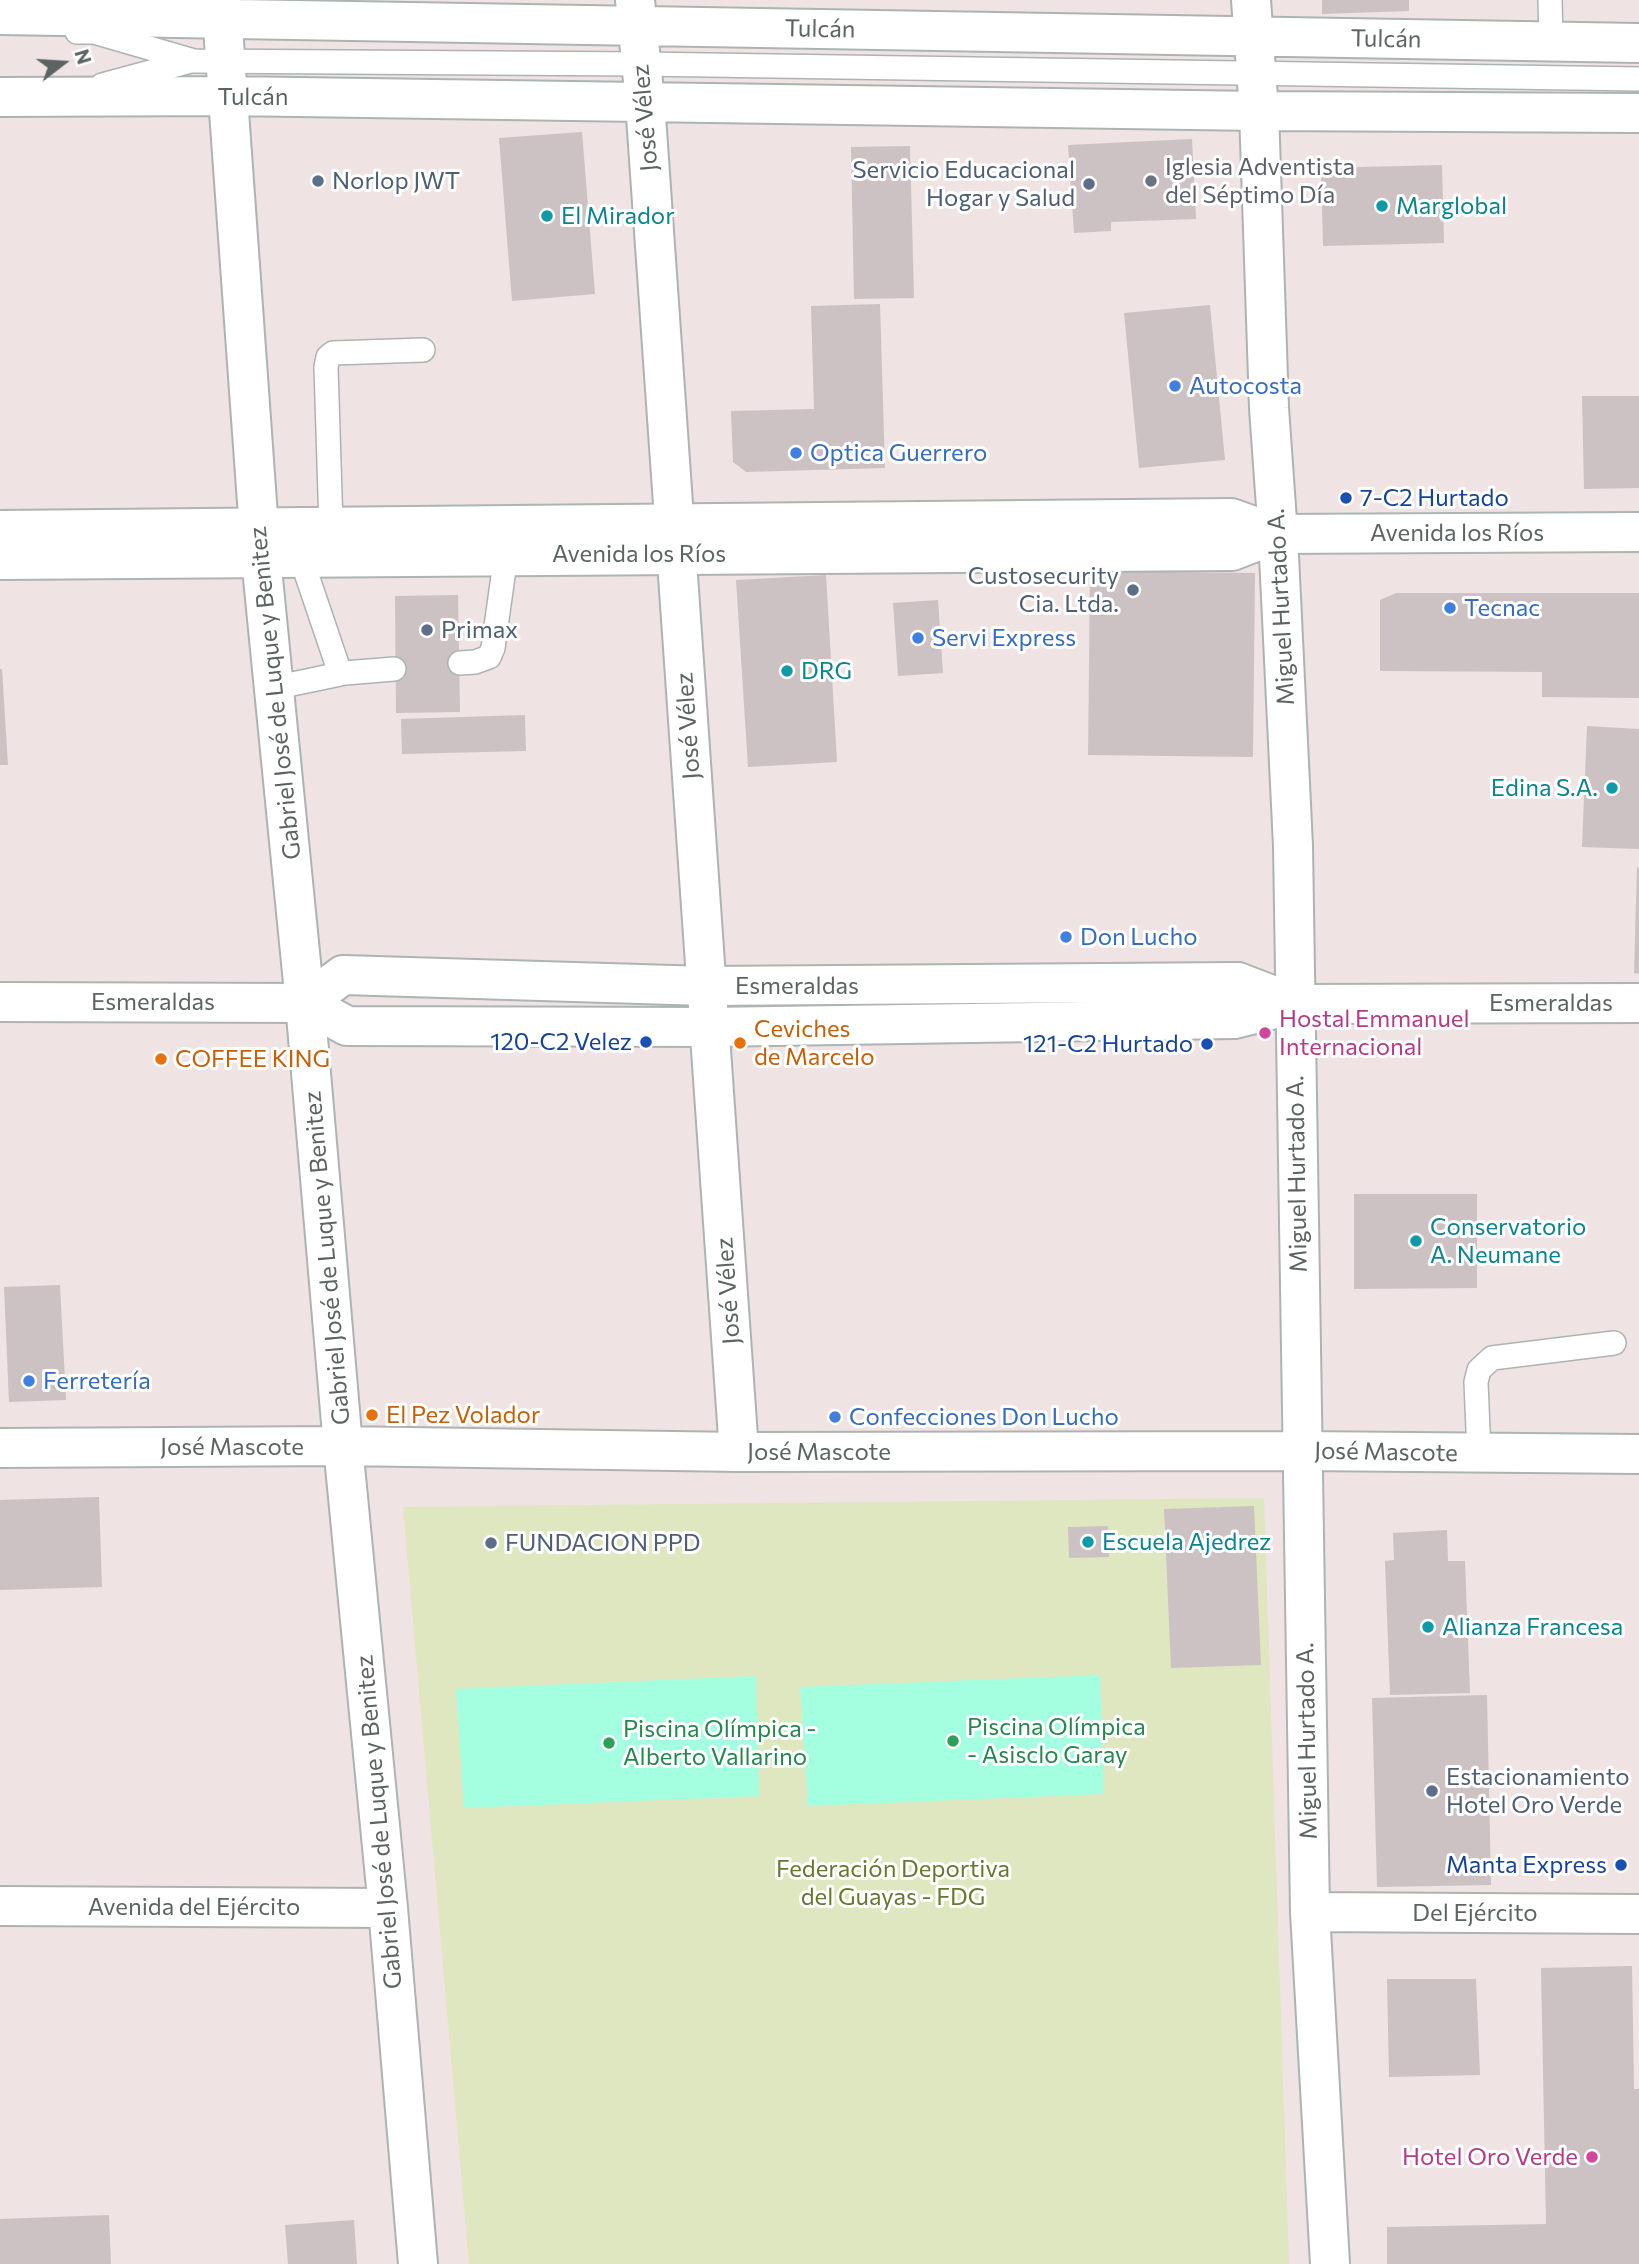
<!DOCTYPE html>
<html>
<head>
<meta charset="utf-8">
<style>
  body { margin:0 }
  #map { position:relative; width:1639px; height:2264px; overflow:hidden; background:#efe3e3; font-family:Commissioner,sans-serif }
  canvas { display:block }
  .north { position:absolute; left:28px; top:28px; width:70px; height:70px; -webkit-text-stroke:5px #fff; paint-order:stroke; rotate:73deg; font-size:19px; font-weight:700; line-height:28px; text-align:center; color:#5b6463 }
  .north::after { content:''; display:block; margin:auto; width:24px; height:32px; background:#5b6463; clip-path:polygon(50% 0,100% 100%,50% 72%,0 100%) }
</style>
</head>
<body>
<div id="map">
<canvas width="1639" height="2264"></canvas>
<div class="north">N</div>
</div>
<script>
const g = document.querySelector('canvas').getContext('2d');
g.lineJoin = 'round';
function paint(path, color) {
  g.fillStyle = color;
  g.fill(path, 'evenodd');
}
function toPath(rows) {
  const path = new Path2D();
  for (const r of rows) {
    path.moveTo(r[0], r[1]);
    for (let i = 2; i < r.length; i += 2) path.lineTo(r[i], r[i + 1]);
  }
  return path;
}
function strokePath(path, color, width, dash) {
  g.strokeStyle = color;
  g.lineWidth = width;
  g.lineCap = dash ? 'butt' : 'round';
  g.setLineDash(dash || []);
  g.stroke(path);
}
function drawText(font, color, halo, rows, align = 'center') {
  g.font = font + ' Commissioner,sans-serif';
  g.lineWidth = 6;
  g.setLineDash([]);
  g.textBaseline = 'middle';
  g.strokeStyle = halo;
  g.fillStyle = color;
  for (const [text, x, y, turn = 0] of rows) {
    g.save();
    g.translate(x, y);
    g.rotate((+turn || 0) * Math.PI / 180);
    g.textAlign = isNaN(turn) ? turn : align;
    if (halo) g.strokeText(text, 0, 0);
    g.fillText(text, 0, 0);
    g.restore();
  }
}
paint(toPath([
  [1264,1498,1289,2264,469,2264,403,1507]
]), '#dee7bf');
paint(toPath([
  [1100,1675,1104,1794,808,1806,800,1687],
  [756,1676,759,1796,464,1808,456,1689]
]), '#a3ffe0');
paint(toPath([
  [1322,0,1409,0,1409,11,1322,14],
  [582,132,595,294,512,301,499,138],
  [1192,139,1196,219,1111,222,1111,231,1074,233,1068,145],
  [910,146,914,298,854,299,851,147],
  [1442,165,1444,243,1323,246,1321,168],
  [880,304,885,468,746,472,733,462,731,411,814,409,811,306],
  [1210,305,1225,460,1139,468,1124,313],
  [1582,396,1639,396,1639,488,1584,489],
  [1090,571,1255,573,1253,757,1088,755],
  [826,575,837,762,748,767,736,580],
  [1396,593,1639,593,1639,698,1542,697,1542,672,1380,671,1380,600],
  [458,595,460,712,396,713,395,596],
  [938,600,943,673,898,676,893,603],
  [0,669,2,669,8,765,0,765],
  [525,715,526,751,402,754,401,719],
  [1587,726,1639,729,1639,849,1582,847],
  [1637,867,1639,868,1639,974,1634,973],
  [1354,1194,1477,1194,1477,1288,1354,1289],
  [60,1285,66,1400,9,1402,4,1287],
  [99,1497,102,1587,0,1590,0,1500],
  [1254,1506,1261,1665,1171,1668,1164,1509],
  [1108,1526,1109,1557,1069,1558,1068,1527],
  [1447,1530,1448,1561,1465,1561,1470,1693,1390,1695,1385,1561,1394,1560,1393,1533],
  [1487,1695,1491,1885,1377,1887,1372,1698],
  [1632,1966,1634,2089,1639,2089,1639,2264,1387,2264,1387,2227,1546,2224,1541,1968],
  [1387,1979,1476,1979,1480,2075,1389,2077],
  [109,2215,111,2264,0,2264,0,2219],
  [354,2220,357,2264,288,2264,285,2225]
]), '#ccc1c3');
const lane = toPath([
  [1550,0,1551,41],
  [77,32,94,32,194,61,641,64,1639,79],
  [102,85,191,61],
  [331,527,326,367,328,357,333,353,423,350],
  [301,558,338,667,345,673,394,669],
  [460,663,475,662,489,657,493,648,506,555],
  [273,688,345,673],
  [1479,1454,1476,1382,1479,1370,1492,1358,1614,1343]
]);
const street = toPath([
  [221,0,261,558,305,1003,343,1446,388,1908,418,2264],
  [635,0,645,102,739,1452],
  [1251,0,1259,111,1269,408,1278,535,1293,846,1310,1912,1330,2264],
  [0,15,1639,43],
  [0,97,228,96,1259,111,1639,113],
  [0,1448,343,1446,739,1452,1301,1451,1639,1454],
  [0,1906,388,1908],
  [1310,1912,1639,1914]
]);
const secondary = toPath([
  [0,530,1231,518,1276,534],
  [0,560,1232,551,1276,534,1639,532],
  [0,1002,305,1003,347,1026,709,1027,1234,1019,1295,1004,1639,1003],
  [305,1003,343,975,706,986,1238,982,1295,1004]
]);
strokePath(lane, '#acb4b3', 26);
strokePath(street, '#acb4b3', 42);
strokePath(secondary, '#acb4b4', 42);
strokePath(lane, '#fff', 23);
strokePath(street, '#fff', 38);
strokePath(secondary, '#fff', 38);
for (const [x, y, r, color] of [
  [318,181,7,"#5c6f8a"],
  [1151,181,7,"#6b7280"],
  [1089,184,7,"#5c6f8a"],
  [1382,206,7,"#0f9aa8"],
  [547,216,7,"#0f9aa8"],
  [1175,386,7,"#3f7fe0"],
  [796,453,7,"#3f7fe0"],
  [1346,498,7,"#1a4fb4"],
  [1133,590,7,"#5c6f8a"],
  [1450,608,7,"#3f7fe0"],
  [427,630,7,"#5c6f8a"],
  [918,638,7,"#3f7fe0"],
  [787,671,7,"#0f9aa8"],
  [1612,788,7,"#0f9aa8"],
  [1066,937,7,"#3f7fe0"],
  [1265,1033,7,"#d1479c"],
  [646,1042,7,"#1a4fb4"],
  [740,1043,7,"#e8710a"],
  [1207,1044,7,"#1a4fb4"],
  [161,1059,7,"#e8710a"],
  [1416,1241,7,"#0f9aa8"],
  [29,1381,7,"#3f7fe0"],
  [372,1415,7,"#e8710a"],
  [835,1417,7,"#3f7fe0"],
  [1088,1542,7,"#0f9aa8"],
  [491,1543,7,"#5c6f8a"],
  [1428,1627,7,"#0f9aa8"],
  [953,1741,7,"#2e9e5b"],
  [609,1743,7,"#2e9e5b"],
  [1432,1791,7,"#5c6f8a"],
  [1621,1865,7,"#1a4fb4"],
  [1592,2157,7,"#d1479c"]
]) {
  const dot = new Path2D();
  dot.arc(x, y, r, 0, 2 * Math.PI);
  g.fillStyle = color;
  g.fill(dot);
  strokePath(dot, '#fff', 2.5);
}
drawText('24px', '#5b6463', '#fff', [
  ["Tulcán",820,29,1],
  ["Tulcán",1386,39,1],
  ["Tulcán",253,97],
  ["José Vélez",645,118,-95],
  ["Avenida los Ríos",1457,533],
  ["Avenida los Ríos",639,554],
  ["Miguel Hurtado A.",1281,607,-93],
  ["Gabriel José de Luque y Benitez",275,693,-96],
  ["José Vélez",688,726,-94],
  ["Esmeraldas",797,986],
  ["Esmeraldas",153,1002],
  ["Esmeraldas",1551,1003],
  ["Miguel Hurtado A.",1297,1174,-91],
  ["Gabriel José de Luque y Benitez",327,1258,-95],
  ["José Vélez",728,1291,-94],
  ["José Mascote",232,1447],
  ["José Mascote",819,1452],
  ["José Mascote",1386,1452,1],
  ["Miguel Hurtado A.",1307,1741,-91],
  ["Gabriel José de Luque y Benitez",379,1822,-95],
  ["Avenida del Ejército",194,1907],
  ["Del Ejército",1475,1913]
]);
drawText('24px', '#5b616d', '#fff', [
  ["Iglesia Adventista",1165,167],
  ["del Séptimo Día",1165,195]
], 'left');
drawText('24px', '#4e5e75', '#fff', [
  ["Servicio Educacional",1075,170,"right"],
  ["Hogar y Salud",1075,198,"right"],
  ["Norlop JWT",332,181],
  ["Custosecurity",1119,576,"right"],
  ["Cia. Ltda.",1119,604,"right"],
  ["Primax",441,630],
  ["FUNDACION PPD",505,1543],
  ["Estacionamiento",1446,1777],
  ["Hotel Oro Verde",1446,1805]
], 'left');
drawText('24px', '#0d838f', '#fff', [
  ["Marglobal",1396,206],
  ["El Mirador",561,216],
  ["DRG",801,671],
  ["Edina S.A.",1598,788,"right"],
  ["Conservatorio",1430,1227],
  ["A. Neumane",1430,1255],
  ["Escuela Ajedrez",1102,1542],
  ["Alianza Francesa",1442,1627]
], 'left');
drawText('24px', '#366cbe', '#fff', [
  ["Autocosta",1189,386],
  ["Optica Guerrero",810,453],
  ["Tecnac",1464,608],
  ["Servi Express",932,638],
  ["Don Lucho",1080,937],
  ["Ferretería",43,1381],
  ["Confecciones Don Lucho",849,1417]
], 'left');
drawText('24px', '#164399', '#fff', [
  ["7-C2 Hurtado",1360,498,"left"],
  ["120-C2 Velez",632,1042],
  ["121-C2 Hurtado",1193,1044],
  ["Manta Express",1607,1865]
], 'right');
drawText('24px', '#b23c85', '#fff', [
  ["Hostal Emmanuel",1279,1019],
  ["Internacional",1279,1047],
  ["Hotel Oro Verde",1578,2157,"right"]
], 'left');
drawText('24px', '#c56008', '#fff', [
  ["Ceviches",754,1029],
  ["de Marcelo",754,1057],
  ["COFFEE KING",175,1059],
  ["El Pez Volador",386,1415]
], 'left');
drawText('24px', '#27864d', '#fff', [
  ["Piscina Olímpica",967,1727],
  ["- Asisclo Garay",967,1755],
  ["Piscina Olímpica -",623,1729],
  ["Alberto Vallarino",623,1757]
], 'left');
drawText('24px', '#64792f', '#fff', [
  ["Federación Deportiva",893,1869],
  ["del Guayas - FDG",893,1897]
]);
</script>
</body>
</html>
